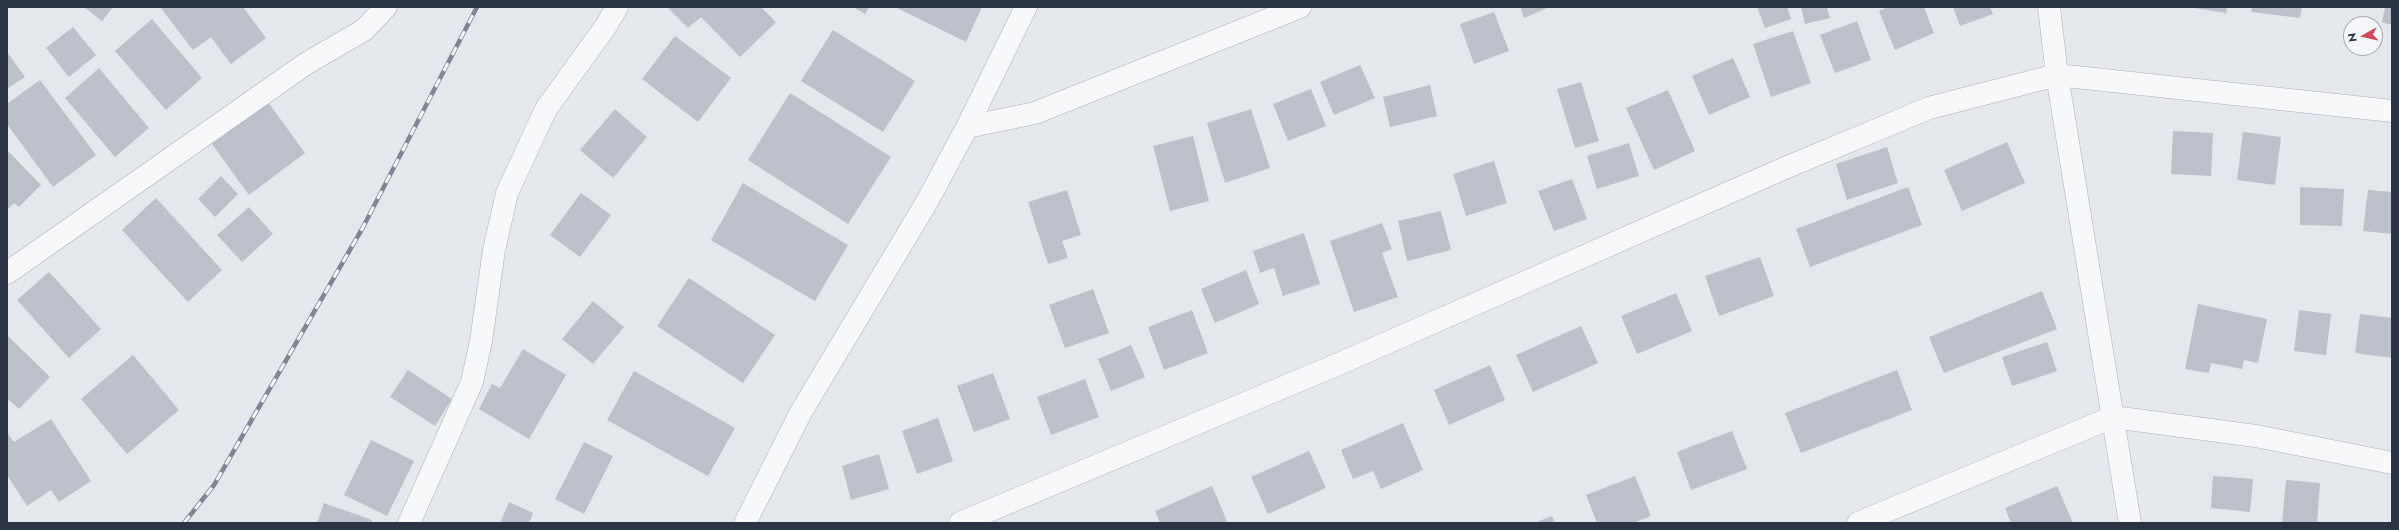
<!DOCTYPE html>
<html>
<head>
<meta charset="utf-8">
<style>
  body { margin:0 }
  #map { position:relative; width:2399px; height:530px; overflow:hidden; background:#e4e7ec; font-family:Jost,sans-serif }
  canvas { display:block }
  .frame { position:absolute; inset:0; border:8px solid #2b3445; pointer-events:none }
  .north { position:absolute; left:2343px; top:16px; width:40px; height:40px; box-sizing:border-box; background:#f4f6f9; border:1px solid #a4a8b1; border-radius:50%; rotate:262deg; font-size:11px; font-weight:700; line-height:16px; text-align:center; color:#2b3445 }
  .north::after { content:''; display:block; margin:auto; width:14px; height:18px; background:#d1495b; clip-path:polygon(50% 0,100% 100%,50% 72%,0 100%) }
</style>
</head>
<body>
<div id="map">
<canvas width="2399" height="530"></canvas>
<div class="frame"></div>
<div class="north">N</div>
</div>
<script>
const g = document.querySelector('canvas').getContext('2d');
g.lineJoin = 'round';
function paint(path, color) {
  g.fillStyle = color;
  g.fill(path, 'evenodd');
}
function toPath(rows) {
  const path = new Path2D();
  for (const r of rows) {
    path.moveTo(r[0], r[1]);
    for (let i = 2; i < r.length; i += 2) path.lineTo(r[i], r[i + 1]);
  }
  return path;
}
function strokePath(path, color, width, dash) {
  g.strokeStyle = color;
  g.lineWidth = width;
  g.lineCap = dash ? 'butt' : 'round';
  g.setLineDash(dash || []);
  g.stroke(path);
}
paint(toPath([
  [84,7,113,7,102,21],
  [160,7,243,7,266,38,231,64,211,37,193,50],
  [667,7,761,7,776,22,740,57,701,17,688,28],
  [853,7,869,7,865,14],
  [895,7,982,7,966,42],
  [1520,7,1549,7,1524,18],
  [1757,7,1787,7,1791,19,1765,28],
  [1801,7,1827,7,1830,18,1805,24],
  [1888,7,1924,7,1934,33,1895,50,1879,11],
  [1953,7,1990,7,1993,14,1960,26],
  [2188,7,2227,7,2226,13],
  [2252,7,2302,7,2300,18,2251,12],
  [2385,7,2392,7,2392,25,2382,22],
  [1494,12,1509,51,1474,64,1460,24],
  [152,19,202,78,166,110,115,51],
  [1857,21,1871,60,1835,73,1820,35],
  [73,27,96,55,69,77,46,48],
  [833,30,915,81,883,132,801,81],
  [1793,31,1811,83,1771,97,1753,44],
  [675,36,731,78,698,122,642,79],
  [7,52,25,77,7,89],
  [1733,58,1750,97,1709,115,1692,76],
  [1360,65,1375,98,1334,115,1320,82],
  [99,68,149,128,115,157,65,98],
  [40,80,96,155,53,187,7,124,7,104],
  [1581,82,1599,141,1575,148,1557,89],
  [1430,85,1437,116,1390,127,1383,97],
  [1311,89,1326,126,1288,141,1273,104],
  [1668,90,1695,151,1654,170,1626,108],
  [790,93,891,157,848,224,748,160],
  [268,102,305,153,249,195,212,144],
  [615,109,647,137,613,178,580,150],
  [1251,109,1270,168,1225,183,1207,123],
  [2173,131,2213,133,2211,176,2171,174],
  [2243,132,2281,137,2275,185,2237,180],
  [1193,136,1209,201,1170,211,1153,146],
  [2007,142,2025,183,1962,211,1944,170],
  [1629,143,1639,176,1597,189,1587,156],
  [1887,147,1898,183,1847,200,1836,164],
  [7,150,41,185,19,207,14,203,7,210],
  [1494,161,1507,203,1466,216,1453,174],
  [221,176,238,194,215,217,198,199],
  [1572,179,1587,219,1554,231,1538,191],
  [743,183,848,245,815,301,711,240],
  [1908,187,1922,225,1810,267,1796,229],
  [2300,187,2344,189,2342,226,2300,225],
  [1067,190,1081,235,1062,241,1068,258,1048,264,1028,202],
  [2368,190,2392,192,2392,234,2363,231],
  [581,193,611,215,580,257,550,235],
  [156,198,222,270,188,302,122,230],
  [249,207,273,234,242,262,217,235],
  [1441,211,1451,250,1407,261,1398,221],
  [1382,223,1392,249,1382,253,1398,297,1354,312,1330,241],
  [1304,233,1320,284,1283,296,1274,268,1260,273,1253,251],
  [1760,257,1774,296,1719,316,1705,276],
  [1246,270,1259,304,1215,323,1201,289],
  [49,272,101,329,69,358,17,300],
  [689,278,775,335,743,383,657,326],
  [1093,289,1109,333,1065,348,1049,305],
  [2042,291,2057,329,1944,373,1929,337],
  [1676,293,1692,331,1637,354,1621,316],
  [593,301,624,327,593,364,562,339],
  [2198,304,2267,319,2258,363,2244,360,2242,369,2211,363,2209,373,2185,369],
  [1192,310,1208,353,1164,370,1148,327],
  [2299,310,2331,314,2326,355,2294,351],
  [2360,314,2392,318,2392,358,2355,353],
  [1581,326,1598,363,1533,392,1516,355],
  [7,335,50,377,19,409,7,398],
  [2047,342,2057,371,2012,386,2002,357],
  [1131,345,1145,377,1111,391,1098,359],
  [523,349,566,375,529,439,479,409,492,384,500,388],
  [133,355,179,410,127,454,81,399],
  [1490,365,1505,400,1449,425,1434,390],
  [408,370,452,399,435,426,390,397],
  [1897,370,1912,410,1801,453,1785,413],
  [634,371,735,428,708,476,607,420],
  [993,373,1010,419,974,432,957,386],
  [1085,379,1099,417,1051,435,1037,397],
  [938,418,953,461,917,474,902,431],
  [51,419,91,481,59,502,51,490,27,506,7,475,7,433,14,442],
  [1403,423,1423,470,1381,489,1373,471,1353,479,1341,450],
  [1732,431,1747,469,1691,490,1677,452],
  [371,440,414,461,387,516,344,495],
  [584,442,613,456,584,514,555,499],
  [1309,451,1326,488,1268,514,1251,477],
  [879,454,889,489,851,500,842,466],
  [1635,476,1651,516,1633,523,1597,523,1586,495],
  [2213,476,2253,479,2250,512,2211,508],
  [2286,480,2320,483,2317,523,2282,523],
  [1212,486,1227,521,1223,523,1160,523,1155,511],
  [2057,486,2073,523,2011,523,2005,508],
  [509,502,533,513,529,523,500,523],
  [324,503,372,520,371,523,317,523],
  [1552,516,1555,523,1534,523]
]), '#bbc0ca');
const street = toPath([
  [2049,7,2057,75,2130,523],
  [967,127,1035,113,1300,7],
  [7,273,307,63,364,30,386,7],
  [409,523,472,382,481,341,494,250,507,193,546,109,606,26,617,7],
  [745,523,801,412,928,200,967,127,1026,7],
  [960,523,1341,363,1785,168,1929,108,2057,75,2392,111],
  [1858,523,2113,417,2256,436,2392,463]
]);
strokePath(street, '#a9aeb7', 23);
strokePath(street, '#f7f8fa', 22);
const rail = toPath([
  [184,523,214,485,362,229,477,7]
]);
strokePath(rail, '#7d8696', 4.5);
strokePath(rail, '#f4f6f9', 3, [9]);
</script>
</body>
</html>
